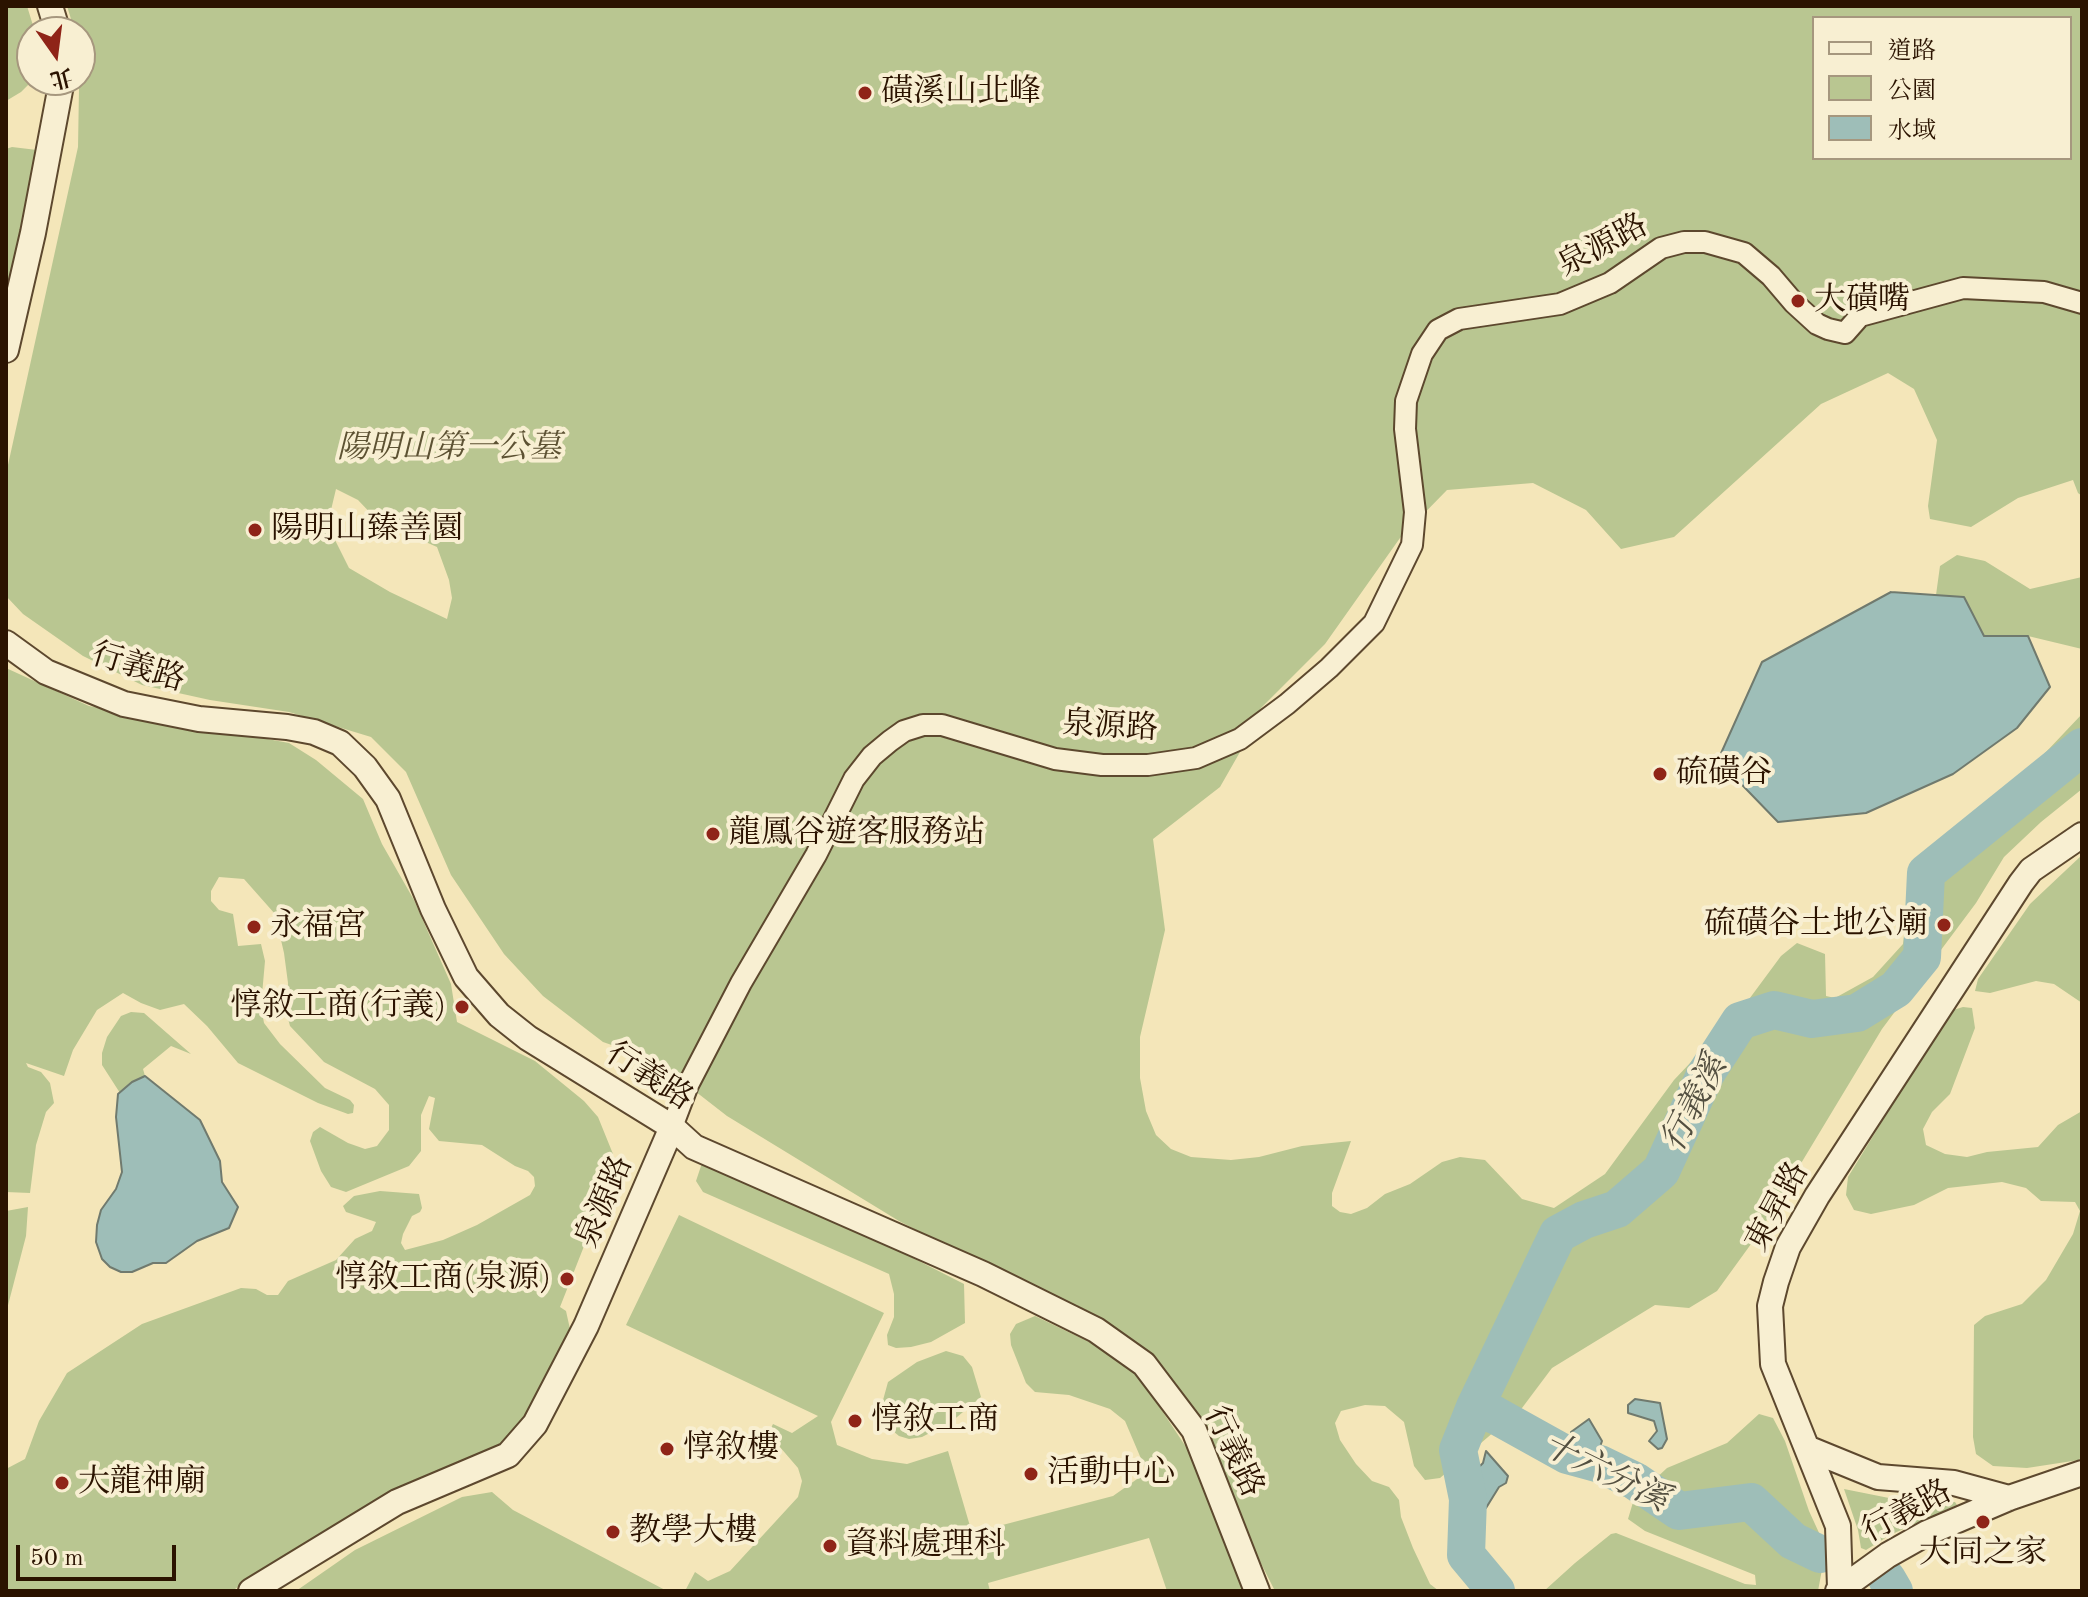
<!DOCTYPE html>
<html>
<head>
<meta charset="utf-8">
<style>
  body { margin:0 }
  #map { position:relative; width:2088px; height:1597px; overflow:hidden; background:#f4e6b9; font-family:"Old Standard TT","Noto Serif TC",serif }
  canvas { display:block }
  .frame { position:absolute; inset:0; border:8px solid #2b1300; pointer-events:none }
  .legend { position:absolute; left:1812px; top:16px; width:260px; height:144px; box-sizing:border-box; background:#f8efd2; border:2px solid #a6977e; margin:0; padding:10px 14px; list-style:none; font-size:24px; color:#2b1300 }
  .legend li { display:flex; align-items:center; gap:16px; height:40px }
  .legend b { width:40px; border:2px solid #a6977e }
  .north { position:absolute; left:16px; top:16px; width:80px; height:80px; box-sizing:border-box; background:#f8efd2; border:2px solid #a6977e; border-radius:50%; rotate:166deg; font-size:22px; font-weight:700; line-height:32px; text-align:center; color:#2b1300 }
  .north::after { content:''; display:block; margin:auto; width:28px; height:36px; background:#8f2418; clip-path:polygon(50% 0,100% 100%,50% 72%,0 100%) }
  .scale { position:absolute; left:16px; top:1545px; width:160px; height:36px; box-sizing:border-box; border:4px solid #2b1300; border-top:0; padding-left:10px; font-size:24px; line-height:28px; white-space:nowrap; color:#2b1300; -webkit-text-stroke:6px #f8efd2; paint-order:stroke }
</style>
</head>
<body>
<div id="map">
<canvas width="2088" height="1597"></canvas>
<div class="frame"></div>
<ul class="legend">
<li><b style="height:10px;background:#f8efd2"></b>道路</li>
<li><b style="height:22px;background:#b9c691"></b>公園</li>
<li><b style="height:22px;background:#9ebeb8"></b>水域</li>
</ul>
<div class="north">北</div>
<div class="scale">50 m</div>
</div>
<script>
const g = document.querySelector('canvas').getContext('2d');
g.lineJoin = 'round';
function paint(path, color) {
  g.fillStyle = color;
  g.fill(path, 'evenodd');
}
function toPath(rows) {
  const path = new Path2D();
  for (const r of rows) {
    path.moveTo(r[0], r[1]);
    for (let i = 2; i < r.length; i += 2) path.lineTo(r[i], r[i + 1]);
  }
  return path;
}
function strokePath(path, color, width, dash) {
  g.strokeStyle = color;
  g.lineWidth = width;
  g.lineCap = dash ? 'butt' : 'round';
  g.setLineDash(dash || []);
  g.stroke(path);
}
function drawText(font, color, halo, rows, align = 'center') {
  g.font = font + ' "Old Standard TT","Noto Serif TC",serif';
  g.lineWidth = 8;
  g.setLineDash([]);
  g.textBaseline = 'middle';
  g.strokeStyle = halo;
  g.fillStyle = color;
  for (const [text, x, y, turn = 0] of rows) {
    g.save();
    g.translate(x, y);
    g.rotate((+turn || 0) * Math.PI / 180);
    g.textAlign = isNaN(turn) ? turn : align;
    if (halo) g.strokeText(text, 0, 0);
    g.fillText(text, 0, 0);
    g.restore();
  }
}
paint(toPath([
  [6,6,27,6,35,32,32,32,33,80,21,92,6,101],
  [67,6,2082,6,2082,496,2078,493,2073,480,2018,498,1971,527,1930,519,1928,506,1937,440,1914,389,1888,373,1821,404,1674,537,1621,549,1586,510,1533,483,1447,490,1400,538,1325,644,1261,708,1240,752,1220,787,1153,839,1165,930,1140,1037,1140,1078,1146,1111,1156,1135,1171,1149,1191,1157,1231,1160,1259,1157,1302,1146,1351,1141,1332,1193,1332,1206,1340,1212,1351,1214,1367,1208,1385,1194,1410,1184,1442,1162,1460,1157,1485,1160,1522,1199,1554,1208,1605,1174,1674,1080,1744,1006,1781,956,1797,943,1825,954,1826,996,1835,998,1873,977,1903,944,1909,895,1928,856,1992,809,2082,714,2082,789,2041,822,2004,857,1976,903,1882,1029,1759,1233,1717,1291,1689,1308,1655,1305,1552,1368,1522,1408,1440,1478,1425,1480,1414,1466,1404,1422,1385,1406,1365,1405,1341,1411,1335,1423,1340,1440,1356,1464,1372,1481,1389,1487,1399,1500,1401,1517,1413,1548,1430,1584,1439,1591,1275,1591,1206,1455,1143,1352,1081,1316,899,1221,727,1116,655,1060,603,1042,543,996,504,954,451,875,406,772,371,737,289,712,210,700,142,685,83,656,23,614,6,596,6,474,78,147,80,32,75,32],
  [1814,18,2070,18,2070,158,1814,158],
  [336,489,358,500,378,521,437,547,449,580,452,598,447,619,390,592,349,568,333,536,331,510],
  [12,147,37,150,36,176,6,295,6,149],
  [1957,555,1985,561,2030,589,2082,577,2082,649,2028,636,1984,636,1964,598,1936,595,1940,566],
  [6,668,89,706,289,743,316,760,363,799,382,844,414,900,451,984,457,1022,535,1061,584,1101,598,1117,613,1154,605,1193,560,1307,566,1311,570,1329,563,1353,524,1420,495,1449,266,1568,232,1591,6,1591,6,1469,25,1459,39,1421,67,1373,142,1324,241,1288,256,1289,267,1295,278,1295,288,1281,336,1260,355,1239,372,1231,376,1222,346,1212,343,1206,354,1196,380,1191,419,1194,422,1208,420,1212,412,1216,403,1234,401,1243,405,1250,443,1240,477,1225,530,1195,535,1186,534,1177,528,1171,515,1166,482,1145,439,1141,429,1129,435,1098,429,1096,421,1115,421,1151,409,1166,346,1192,331,1187,321,1171,310,1141,313,1132,320,1127,348,1143,365,1149,377,1146,389,1130,389,1105,375,1089,324,1062,290,1026,287,1015,288,983,284,953,275,914,244,879,219,877,211,891,211,901,219,910,233,914,238,946,261,944,265,961,261,1006,264,1023,280,1044,325,1088,350,1100,354,1105,353,1113,348,1114,318,1103,238,1063,207,1026,184,1004,160,1010,141,1003,123,993,97,1010,73,1050,64,1076,26,1063,28,1067,41,1072,50,1083,54,1103,46,1112,36,1145,30,1193,6,1192],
  [2082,855,2082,1003,2054,984,2036,981,1990,993,1975,991,1978,979,2030,904],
  [1963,1007,1972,1008,1975,1028,1950,1094,1932,1112,1923,1129,1926,1145,1945,1154,1967,1157,1987,1152,2038,1147,2058,1125,2082,1111,2082,1455,2079,1460,2027,1468,1993,1466,1976,1454,1973,1437,1974,1325,1985,1316,2022,1304,2046,1280,2073,1234,2080,1211,2075,1202,2041,1201,2026,1188,2002,1182,1948,1188,1914,1205,1871,1214,1854,1210,1846,1195,1848,1177,1889,1110,1950,1011],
  [131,1012,144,1013,191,1054,171,1046,143,1069,145,1076,120,1093,102,1065,102,1053,107,1037,121,1016],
  [715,1157,964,1284,965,1323,931,1342,911,1347,896,1348,888,1345,887,1335,894,1317,894,1294,889,1274,703,1192,696,1181,703,1160],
  [28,1207,26,1236,6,1313,6,1211],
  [679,1215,884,1313,831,1422,837,1445,872,1459,907,1464,948,1451,972,1533,1113,1496,1140,1477,1145,1468,1125,1421,1110,1409,1069,1395,1035,1392,1026,1383,1011,1345,1010,1334,1016,1324,1035,1316,1129,1361,1192,1456,1251,1591,1167,1591,1149,1538,988,1583,990,1591,685,1591,695,1572,708,1581,730,1571,798,1497,802,1481,798,1468,773,1439,770,1430,773,1424,792,1433,818,1416,626,1325],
  [946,1351,963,1356,972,1367,981,1397,951,1422,922,1437,909,1439,899,1436,882,1422,880,1411,888,1382,917,1362],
  [1759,1414,1773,1418,1785,1441,1809,1511,1826,1548,1818,1591,1544,1591,1575,1563,1611,1534,1616,1533,1745,1584,1756,1585,1755,1575,1645,1531,1628,1519,1634,1499,1667,1468,1727,1443],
  [1844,1489,1899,1500,1955,1502,1957,1505,1890,1535,1866,1550,1861,1548,1858,1530],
  [492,1492,513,1510,667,1591,296,1591,355,1550,462,1497]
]), '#b9c691');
const water = toPath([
  [1891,592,1964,597,1984,636,2028,636,2050,687,2017,728,1953,774,1866,813,1778,822,1718,760,1762,662,1891,592],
  [145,1076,200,1120,220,1161,222,1182,238,1207,229,1228,197,1241,166,1263,153,1263,132,1272,121,1272,110,1267,102,1259,96,1242,97,1225,101,1210,116,1189,122,1172,116,1117,118,1094,132,1082,145,1076],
  [1635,1399,1660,1403,1667,1439,1662,1448,1658,1449,1649,1441,1657,1431,1654,1421,1628,1413,1628,1405,1635,1399],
  [1589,1419,1602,1441,1600,1447,1592,1447,1589,1443,1584,1447,1577,1446,1572,1439,1571,1432,1589,1419],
  [1486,1451,1508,1476,1506,1483,1499,1487,1486,1508,1474,1503,1477,1469,1483,1463,1486,1451]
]);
paint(water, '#9ebeb8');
strokePath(water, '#707a6e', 2);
strokePath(toPath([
  [1475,1407,1495,1415,1567,1455,1600,1464,1635,1481,1679,1511,1751,1502,1793,1541,1820,1554],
  [1887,1579,1894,1591],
  [1496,1591,1466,1555,1468,1499,1458,1450,1475,1407,1558,1234,1584,1220,1617,1209,1661,1171,1705,1075,1740,1021,1774,1010,1812,1019,1857,1013,1896,989,1922,957,1926,873,2082,747]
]), '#9ebeb8', 38);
const minor = toPath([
  [672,1127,688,1085,741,983,816,855,854,779,872,756,890,741,904,731,923,725,942,725,1055,759,1102,765,1148,765,1196,758,1240,739,1287,704,1329,668,1374,623,1412,545,1415,512,1405,429,1406,401,1422,354,1438,330,1459,319,1560,304,1610,283,1661,248,1684,242,1705,242,1744,253,1771,276,1794,303,1817,324,1828,329,1845,333,1860,316,1963,288,2044,292,2082,303]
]);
const tertiary = toPath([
  [50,6,58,32],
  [6,350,33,233,62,80],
  [6,643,46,672,124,704,199,719,287,727,314,732,340,743,365,767,388,799,433,909,466,977,499,1015,528,1038,672,1127,694,1147,983,1274,1096,1330,1144,1364,1194,1430,1257,1591],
  [1807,1448,1878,1477,1954,1483,2009,1498],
  [1840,1588,1838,1526,1773,1364,1770,1306,1776,1282,1788,1247,1817,1196,2021,883,2031,870,2082,835],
  [251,1591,397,1502,508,1455,535,1424,586,1326,672,1127],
  [1838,1591,1888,1555,1927,1533,2009,1498,2082,1473]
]);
strokePath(minor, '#5d482e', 24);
strokePath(tertiary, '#5d482e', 28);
strokePath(minor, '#f8efd2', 20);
strokePath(tertiary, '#f8efd2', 24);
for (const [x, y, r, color] of [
  [865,93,8,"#8f2418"],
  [1798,301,8,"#8f2418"],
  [255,530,8,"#8f2418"],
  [1660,774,8,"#8f2418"],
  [713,834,8,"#8f2418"],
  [1944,925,8,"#8f2418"],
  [254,927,8,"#8f2418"],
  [462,1007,8,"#8f2418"],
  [567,1279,8,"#8f2418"],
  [855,1421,8,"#8f2418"],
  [667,1449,8,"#8f2418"],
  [1031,1474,8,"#8f2418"],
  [62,1483,8,"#8f2418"],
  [1983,1522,8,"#8f2418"],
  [613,1532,8,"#8f2418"],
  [830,1546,8,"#8f2418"]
]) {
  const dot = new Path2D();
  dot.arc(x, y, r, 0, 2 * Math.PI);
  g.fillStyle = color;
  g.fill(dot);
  strokePath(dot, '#f8efd2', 3);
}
drawText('32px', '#2b1300', '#f8efd2', [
  ["磺溪山北峰",881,93],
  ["大磺嘴",1814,301],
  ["陽明山臻善園",271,530],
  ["硫磺谷",1676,774],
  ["龍鳳谷遊客服務站",729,834],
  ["硫磺谷土地公廟",1928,925,"right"],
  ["永福宮",270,927],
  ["惇敘工商(行義)",446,1007,"right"],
  ["惇敘工商(泉源)",551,1279,"right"],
  ["惇敘工商",871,1421],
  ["惇敘樓",683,1449],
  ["活動中心",1047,1474],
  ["大龍神廟",78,1483],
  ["教學大樓",629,1532],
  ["資料處理科",846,1546],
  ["大同之家",1983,1554,"center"]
], 'left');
drawText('32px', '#2b1300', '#f8efd2', [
  ["泉源路",1603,246,-28],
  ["行義路",138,668,17],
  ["泉源路",1110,727,3],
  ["行義路",649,1077,33],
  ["泉源路",605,1202,-67],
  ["東昇路",1778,1207,-62],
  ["行義路",1233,1452,65],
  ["行義路",1907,1512,-28]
]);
drawText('italic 32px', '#5d5233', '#f8efd2', [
  ["陽明山第一公墓",449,449]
]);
drawText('italic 34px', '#534f40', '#f8efd2', [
  ["行義溪",1695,1104,-63],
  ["十六分溪",1605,1473,26]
]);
</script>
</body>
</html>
